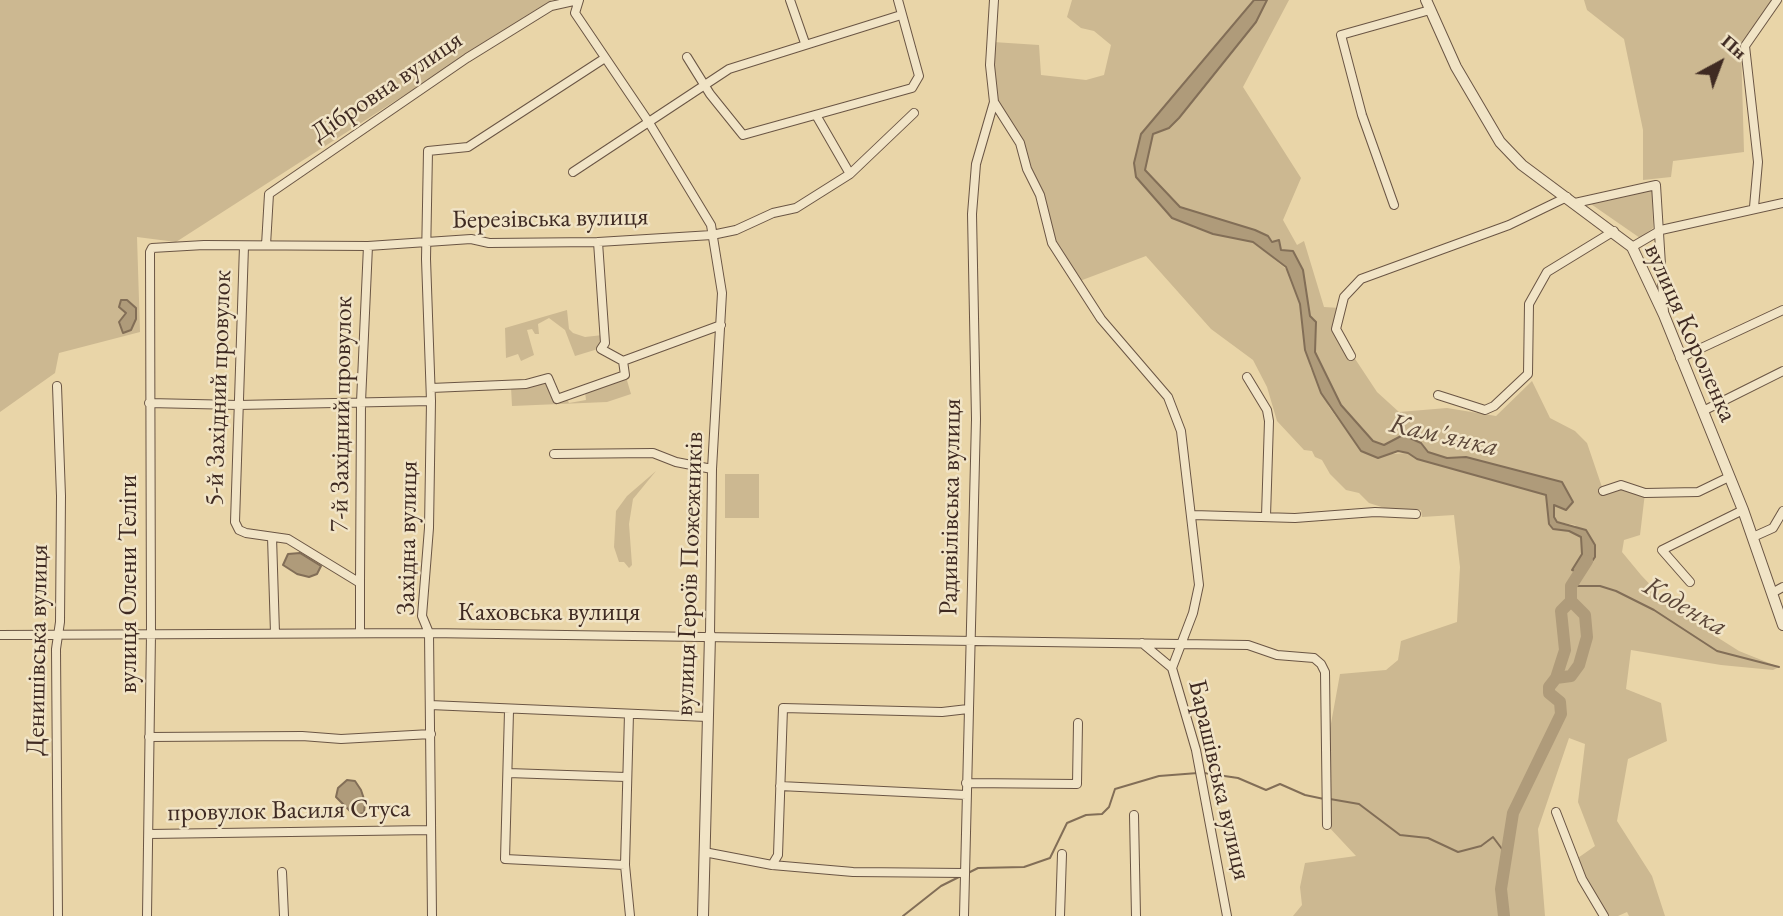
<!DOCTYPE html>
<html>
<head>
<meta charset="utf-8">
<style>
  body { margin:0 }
  #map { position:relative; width:1783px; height:916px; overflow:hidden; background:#e9d5a8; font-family:"EB Garamond",serif }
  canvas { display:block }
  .north { position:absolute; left:1685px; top:28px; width:70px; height:70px; -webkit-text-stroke:5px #f1e4c6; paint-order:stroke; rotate:41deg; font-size:19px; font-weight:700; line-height:28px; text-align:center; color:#3f2a22 }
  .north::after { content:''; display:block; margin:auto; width:24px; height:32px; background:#3f2a22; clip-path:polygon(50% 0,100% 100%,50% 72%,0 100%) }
</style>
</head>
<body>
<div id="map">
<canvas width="1783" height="916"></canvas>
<div class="north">Пн</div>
</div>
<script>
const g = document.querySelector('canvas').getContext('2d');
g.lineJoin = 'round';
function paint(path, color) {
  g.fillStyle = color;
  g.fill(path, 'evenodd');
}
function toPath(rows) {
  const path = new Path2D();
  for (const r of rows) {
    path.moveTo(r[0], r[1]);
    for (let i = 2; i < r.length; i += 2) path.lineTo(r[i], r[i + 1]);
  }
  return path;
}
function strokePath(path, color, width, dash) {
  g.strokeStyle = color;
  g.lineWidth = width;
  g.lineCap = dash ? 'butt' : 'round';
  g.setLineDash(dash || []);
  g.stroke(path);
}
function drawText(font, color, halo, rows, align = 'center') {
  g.font = font + ' "EB Garamond",serif';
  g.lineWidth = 5;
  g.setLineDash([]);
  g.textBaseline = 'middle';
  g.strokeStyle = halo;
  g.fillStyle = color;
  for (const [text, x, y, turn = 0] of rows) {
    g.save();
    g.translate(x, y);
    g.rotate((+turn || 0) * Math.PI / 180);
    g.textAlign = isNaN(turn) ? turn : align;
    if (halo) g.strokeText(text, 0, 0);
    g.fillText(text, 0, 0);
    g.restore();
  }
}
paint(toPath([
  [0,0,552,0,176,242,137,237,140,332,59,353,55,373,0,412],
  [1072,0,1254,0,1141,134,1134,163,1194,228,1253,242,1291,273,1300,304,1310,367,1329,407,1361,451,1371,455,1408,453,1417,459,1546,495,1549,524,1581,537,1582,554,1572,570,1583,574,1595,557,1575,525,1557,522,1554,517,1554,505,1566,510,1573,502,1562,482,1466,457,1447,458,1428,452,1421,443,1403,435,1384,445,1372,441,1341,405,1315,352,1316,328,1310,316,1303,270,1268,236,1180,207,1145,170,1153,134,1169,128,1179,118,1256,22,1267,0,1289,0,1243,87,1301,178,1283,220,1297,245,1304,241,1324,307,1340,308,1336,330,1377,392,1399,412,1447,408,1496,416,1532,381,1550,418,1575,431,1587,443,1603,490,1621,485,1645,493,1640,535,1624,540,1622,552,1641,575,1658,593,1701,627,1739,651,1779,667,1773,670,1721,665,1631,650,1626,689,1661,703,1667,741,1628,759,1617,821,1652,876,1665,916,1629,916,1627,912,1618,916,1604,916,1575,860,1595,846,1578,802,1585,744,1569,738,1538,829,1545,916,1293,916,1302,905,1300,887,1305,863,1356,856,1327,825,1326,751,1340,674,1386,670,1398,660,1401,641,1457,622,1460,567,1454,515,1422,517,1421,510,1391,510,1369,503,1359,493,1346,490,1330,474,1322,460,1315,457,1312,451,1304,450,1277,421,1267,387,1253,360,1211,329,1146,256,1077,282,1052,243,1020,143,994,102,993,42,1039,45,1041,75,1086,80,1104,75,1111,45,1094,31,1081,28,1067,17],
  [1584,0,1774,0,1741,46,1744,152,1673,161,1671,177,1643,180,1643,130,1624,39,1587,10],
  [1652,188,1653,228,1640,238,1588,202],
  [567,310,569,329,573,333,585,337,603,335,598,349,575,356,565,330,549,318,538,324,539,334,535,334,532,329,527,330,534,355,521,361,518,354,506,358,505,328],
  [626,377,631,394,607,402,512,406,511,387,546,382,556,402,567,399,569,403,586,400,585,392],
  [656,471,633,499,629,524,632,565,629,568,624,562,619,562,614,547,616,511,627,496],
  [725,474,759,474,759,518,725,518]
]), '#ccb891');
const water = toPath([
  [1254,0,1267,0,1256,22,1179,118,1169,128,1153,134,1145,170,1180,207,1255,230,1268,236,1272,242,1279,240,1281,250,1293,251,1303,270,1310,316,1316,322,1315,352,1341,405,1373,441,1384,445,1403,435,1421,443,1428,452,1447,458,1466,457,1562,482,1573,502,1566,510,1554,505,1554,517,1557,522,1586,530,1595,545,1595,557,1583,574,1572,570,1582,554,1581,537,1569,531,1553,529,1549,524,1546,495,1417,459,1408,453,1398,451,1378,458,1361,451,1321,393,1305,350,1300,304,1286,267,1253,242,1213,234,1172,218,1136,177,1134,163,1141,134,1254,0],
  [121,300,127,300,136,308,136,319,131,330,123,333,119,322,126,313,119,307,121,300],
  [300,553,321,566,317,574,309,577,297,574,283,565,288,554,300,553],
  [347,780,355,781,361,790,365,802,364,813,354,815,336,797,338,788,347,780]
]);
paint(water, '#af9b7a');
strokePath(water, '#826e57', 2);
strokePath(toPath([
  [1571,586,1600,586,1616,591,1654,610,1717,651,1779,667],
  [1204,773,1238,778,1266,790,1280,784,1305,795,1324,799],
  [1330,799,1359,804,1400,835,1428,838,1458,852,1481,846,1493,837,1508,857],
  [968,873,978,868,1024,867,1050,858,1067,823,1086,815,1102,814,1109,807,1115,789,1159,776,1198,773],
  [903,916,941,886,959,877]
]), '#826e57', 2);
strokePath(toPath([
  [1556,678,1565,650,1561,611,1571,601],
  [1504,916,1501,889,1513,813,1561,714,1560,702,1549,693,1549,687,1556,678,1571,676,1579,665,1587,637,1585,615,1571,601,1571,586,1587,561]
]), '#af9b7a', 12);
const minor = toPath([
  [579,0,575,13,648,121,711,225,722,293,712,469,710,635],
  [790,0,805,43],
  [994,0,990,65,994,102,1020,143,1027,169,1040,195,1052,243,1101,319,1168,397,1181,431,1199,585,1193,613,1172,668,1196,750,1227,916],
  [687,57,710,94,743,135,912,88,919,76,898,0],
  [816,115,850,174],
  [573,172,729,69,901,15],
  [1575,203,1656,185,1664,313],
  [1394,205,1362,115,1341,35,1430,10],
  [1754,207,1758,162,1745,46,1777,0],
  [266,245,269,194,467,58,551,6,578,0],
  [244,246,235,522,239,530,246,533,288,539,360,583,360,633],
  [1632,247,1661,230,1783,203],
  [1351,356,1336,329,1344,297,1361,279,1509,225,1567,197],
  [1680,358,1783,310],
  [623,361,721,325],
  [1247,377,1267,410,1269,421,1266,516],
  [57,386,61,496,60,622,56,649,58,916],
  [431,388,526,384,548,378,557,399,625,375,623,361,601,349,605,343,598,242],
  [1438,395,1485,410,1494,406,1528,374,1529,304,1547,272,1614,231],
  [149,403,238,405,431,401],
  [1703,411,1783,371],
  [554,454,653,453,676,462,712,469],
  [1603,491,1621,485,1645,493,1698,492,1729,477],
  [1193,515,1295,518,1375,512,1416,514],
  [272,537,275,633],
  [1753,537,1773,528,1783,511],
  [1690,582,1662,550,1743,510],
  [360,583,361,402,368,246],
  [1772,593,1783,587],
  [0,635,429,633,1248,645,1277,655,1314,658,1321,664,1325,672,1327,825],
  [1142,643,1172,668],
  [430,705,707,717],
  [509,711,505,859,625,865],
  [629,714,625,865,630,916],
  [149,737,302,736,341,739,431,734],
  [508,773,626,777],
  [966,783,1077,784,1078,723],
  [780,786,966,795],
  [1556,812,1582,879,1604,916],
  [1134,815,1136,916],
  [149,834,431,830],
  [704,852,772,865,853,872,965,873],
  [772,865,778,855,783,708,942,712,968,709],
  [282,872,284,916],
  [147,916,151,634,150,252,152,248,204,245,368,246,471,239,489,243,598,242,712,235,736,230,773,213,796,208,850,174,914,113],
  [432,916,429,633,422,616,429,528,431,401,426,259,428,151,468,147,605,58],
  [964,916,976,419,972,214,976,164,994,102],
  [1060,916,1062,854]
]);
const tertiary = toPath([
  [1426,0,1456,67,1500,142,1522,165,1632,247,1664,315,1743,510,1783,625],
  [703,916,710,635]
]);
strokePath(minor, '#6a5544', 10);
strokePath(tertiary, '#6a5544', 12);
strokePath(minor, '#f1e4c6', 8);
strokePath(tertiary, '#f1e4c6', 10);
drawText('26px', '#3f2a22', '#f1e4c6', [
  ["Дібровна вулиця",387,87,-34],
  ["Березівська вулиця",550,219,-1],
  ["вулиця Короленка",1690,333,66],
  ["5-й Західний провулок",219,388,-88],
  ["7-й Західний провулок",342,414,-89],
  ["Радивілівська вулиця",951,507,-89],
  ["Західна вулиця",408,538,-89],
  ["вулиця Героїв Пожежників",690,574,-88],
  ["вулиця Олени Теліги",129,584,-90],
  ["Каховська вулиця",549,613],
  ["Денишівська вулиця",38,650,-89],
  ["Барашівська вулиця",1219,780,77],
  ["провулок Василя Стуса",289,811,-1]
]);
drawText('italic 28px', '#5b4638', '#f1e4c6', [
  ["Кам'янка",1444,436,13],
  ["Коденка",1685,607,30]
]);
</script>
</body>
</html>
